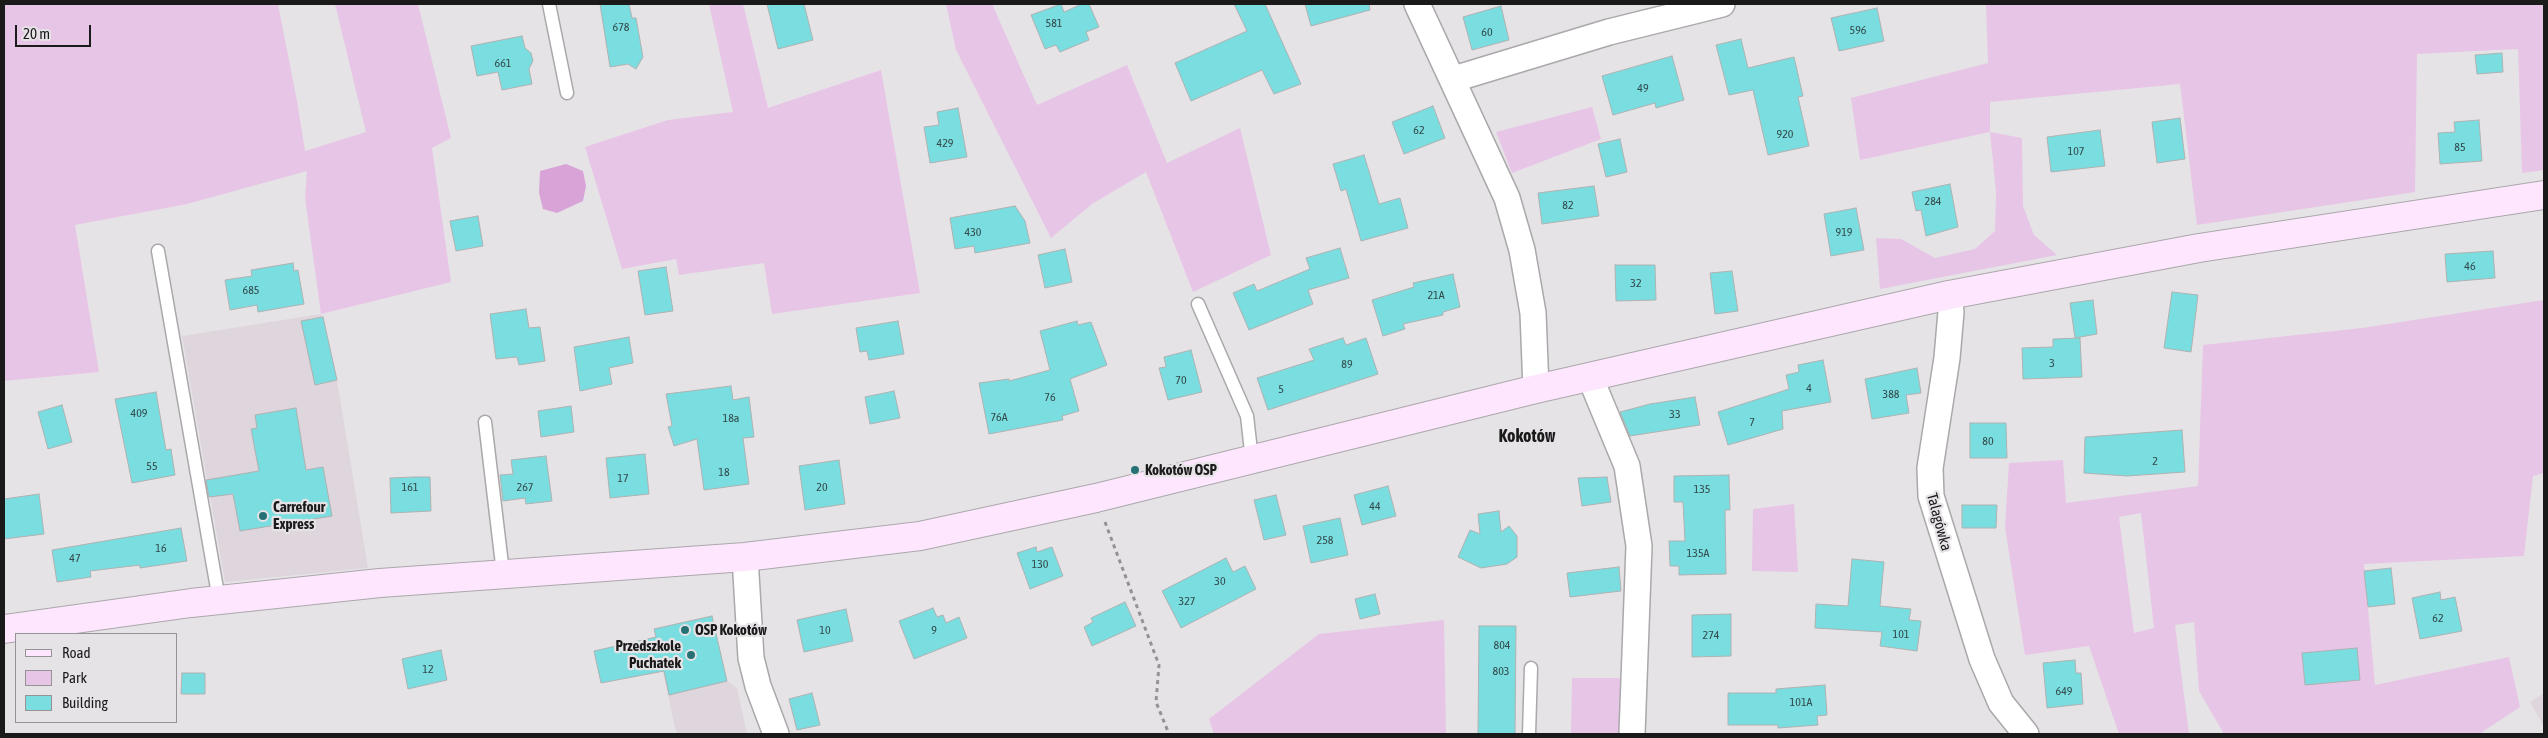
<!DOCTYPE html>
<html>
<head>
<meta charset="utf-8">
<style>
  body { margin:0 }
  #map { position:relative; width:2548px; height:738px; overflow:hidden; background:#e6e3e6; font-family:"Asap Condensed",sans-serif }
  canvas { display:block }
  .frame { position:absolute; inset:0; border:5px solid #1b1a1b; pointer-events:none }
  .legend { position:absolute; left:15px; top:633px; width:162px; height:90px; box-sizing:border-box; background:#e6e3e6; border:1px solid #959395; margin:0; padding:6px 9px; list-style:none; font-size:15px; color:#1b1a1b }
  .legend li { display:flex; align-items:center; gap:10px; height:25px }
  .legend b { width:25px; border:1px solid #959395 }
  .scale { position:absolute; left:15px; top:25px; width:76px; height:22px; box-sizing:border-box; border:2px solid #1b1a1b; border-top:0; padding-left:6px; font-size:15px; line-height:18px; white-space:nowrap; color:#1b1a1b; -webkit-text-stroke:4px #e6e3e6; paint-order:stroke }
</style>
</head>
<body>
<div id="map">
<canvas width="2548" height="738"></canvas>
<div class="frame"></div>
<ul class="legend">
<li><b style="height:6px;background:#fee7fe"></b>Road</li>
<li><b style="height:14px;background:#e7c5e6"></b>Park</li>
<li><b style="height:14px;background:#7adde0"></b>Building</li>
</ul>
<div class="scale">20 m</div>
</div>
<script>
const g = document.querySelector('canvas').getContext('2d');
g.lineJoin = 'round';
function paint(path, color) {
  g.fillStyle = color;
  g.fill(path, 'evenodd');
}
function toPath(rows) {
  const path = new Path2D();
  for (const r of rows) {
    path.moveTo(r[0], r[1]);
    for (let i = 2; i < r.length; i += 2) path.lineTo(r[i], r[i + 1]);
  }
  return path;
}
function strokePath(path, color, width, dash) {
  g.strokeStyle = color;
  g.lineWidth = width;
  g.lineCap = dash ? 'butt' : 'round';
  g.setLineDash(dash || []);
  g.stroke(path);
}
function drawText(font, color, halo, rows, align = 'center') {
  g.font = font + ' "Asap Condensed",sans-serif';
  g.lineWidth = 4.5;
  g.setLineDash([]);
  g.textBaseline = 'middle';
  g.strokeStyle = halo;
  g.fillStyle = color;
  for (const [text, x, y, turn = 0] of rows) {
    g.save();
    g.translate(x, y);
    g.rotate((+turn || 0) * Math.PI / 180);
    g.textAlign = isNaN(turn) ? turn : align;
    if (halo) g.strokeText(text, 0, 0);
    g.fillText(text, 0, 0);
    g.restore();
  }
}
paint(toPath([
  [321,314,337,380,368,568,225,582,182,336],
  [712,616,727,681,737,688,747,734,678,734,675,728,654,629],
  [2544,693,2544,727,2530,702]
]), '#ded5dd');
paint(toPath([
  [4,4,278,4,297,101,305,151,366,132,335,4,418,4,451,138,432,148,451,282,321,314,305,198,307,171,187,204,75,225,99,372,4,381],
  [709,4,743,4,768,108,881,70,920,293,772,314,764,263,679,275,676,259,622,269,585,147,668,120,733,112],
  [946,4,992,4,1037,105,1127,65,1167,163,1240,128,1271,255,1193,292,1146,172,1092,204,1051,238,956,50],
  [1986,4,2544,4,2544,170,2522,173,2518,49,2417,54,2415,192,2197,225,2180,84,1990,102,1990,132,2022,138,2023,206,2034,235,2057,255,1880,289,1876,238,1901,239,1935,258,1975,249,1995,231,1996,192,1990,132,1860,160,1851,98,1988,63],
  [1592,107,1601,139,1512,173,1496,132],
  [2544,300,2544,473,2533,476,2524,556,2364,564,2375,685,2509,657,2520,707,2479,734,2224,734,2199,691,2194,622,2175,625,2189,734,2119,734,2089,646,2025,655,2005,527,2009,463,2063,460,2066,503,2198,486,2203,345,2362,328],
  [2141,513,2154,628,2134,633,2119,517],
  [1794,504,1798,572,1752,571,1753,509],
  [1444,620,1446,734,1214,734,1209,719,1319,634],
  [1572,678,1624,678,1621,734,1571,734]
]), '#e7c5e6');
paint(toPath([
  [566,164,583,171,586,186,583,201,557,213,543,209,539,193,540,171]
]), '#d8a4d8');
const building = toPath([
  [600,4,629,4,632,18,636,18,643,57,636,69,628,64,610,67,600,4],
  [767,4,804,4,813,40,778,49,767,4],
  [1061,4,1064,12,1082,4,1089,4,1099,27,1086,32,1089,40,1060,52,1056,45,1045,49,1031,15,1061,4],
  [1234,4,1265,4,1301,84,1274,94,1262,70,1191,101,1175,63,1247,31,1234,4],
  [1305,4,1369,4,1370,10,1311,26,1305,4],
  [1501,6,1509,40,1472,50,1463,17,1501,6],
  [1877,8,1884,41,1839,51,1831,18,1877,8],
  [522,36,525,48,531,53,533,61,529,69,532,84,502,90,498,72,477,76,471,46,522,36],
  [1741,39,1748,68,1794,57,1803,96,1798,97,1809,146,1768,155,1753,90,1729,95,1716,45,1741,39],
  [2502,53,2503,72,2477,74,2475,55,2502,53],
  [1672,56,1684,100,1656,108,1655,103,1613,115,1602,76,1672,56],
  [1433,106,1445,138,1404,154,1392,122,1433,106],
  [958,108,967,157,930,163,924,127,939,125,937,112,958,108],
  [2180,118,2185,159,2157,163,2152,122,2180,118],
  [2479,120,2482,161,2440,164,2438,133,2455,132,2454,122,2479,120],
  [2100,130,2105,166,2051,172,2047,137,2100,130],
  [1620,139,1627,172,1606,177,1598,144,1620,139],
  [1364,155,1379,204,1400,198,1408,228,1361,241,1346,189,1341,191,1333,164,1364,155],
  [1950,184,1958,227,1926,236,1921,210,1916,211,1912,192,1950,184],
  [1594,186,1599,216,1542,224,1538,193,1594,186],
  [1015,206,1025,221,1030,243,975,253,974,246,955,249,950,218,1015,206],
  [1856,208,1864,250,1831,256,1824,214,1856,208],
  [478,216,483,246,456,251,450,221,478,216],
  [1340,248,1349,278,1308,290,1313,304,1249,330,1233,293,1254,284,1257,291,1310,269,1306,258,1340,248],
  [1065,249,1072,282,1045,288,1038,255,1065,249],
  [2493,251,2495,278,2447,282,2445,254,2493,251],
  [293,263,294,271,298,270,304,304,258,312,257,305,230,310,225,280,252,276,251,270,293,263],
  [1615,265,1655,265,1656,300,1616,301,1615,265],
  [666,267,673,311,645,315,638,271,666,267],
  [1732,271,1738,311,1715,314,1710,273,1732,271],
  [1453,274,1460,307,1443,312,1443,315,1403,324,1405,329,1383,336,1372,300,1414,287,1413,283,1453,274],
  [2172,292,2198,295,2191,352,2164,348,2172,292],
  [2093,300,2097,334,2075,338,2070,303,2093,300],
  [526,309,529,328,540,327,545,361,519,365,517,357,496,359,490,314,526,309],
  [323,317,337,380,315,385,301,321,323,317],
  [898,321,904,354,869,360,867,351,860,352,856,328,898,321],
  [1077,321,1078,325,1091,322,1107,365,1070,379,1079,411,1062,416,1063,420,989,434,979,383,1009,379,1009,381,1050,370,1040,331,1077,321],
  [629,337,633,363,609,368,612,384,580,391,574,347,629,337],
  [1343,338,1346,345,1366,338,1378,374,1268,410,1257,378,1314,360,1309,349,1343,338],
  [2080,338,2082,377,2023,379,2022,348,2053,347,2053,339,2080,338],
  [1191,350,1202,392,1168,400,1159,368,1166,367,1164,357,1191,350],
  [1823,360,1831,402,1782,411,1783,429,1728,445,1718,412,1789,389,1786,375,1799,372,1798,365,1823,360],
  [1917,368,1921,393,1906,395,1909,413,1872,419,1865,379,1917,368],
  [731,386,733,400,749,397,754,437,743,438,749,484,704,490,697,439,674,446,668,427,672,426,666,394,731,386],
  [894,391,900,418,870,424,865,397,894,391],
  [156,392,166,450,171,449,175,475,132,483,115,399,156,392],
  [1695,397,1700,425,1630,436,1620,412,1650,404,1695,397],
  [62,405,72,442,48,449,38,412,62,405],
  [571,406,574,432,541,437,538,411,571,406],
  [296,408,306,470,323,467,332,516,240,531,233,494,209,497,206,480,259,471,251,429,257,428,255,415,296,408],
  [1970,423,2006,423,2007,458,1970,458,1970,423],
  [2182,430,2185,472,2127,476,2084,473,2085,437,2182,430],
  [645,454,649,494,610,498,606,458,645,454],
  [546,456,552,501,526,504,525,498,503,501,500,475,513,474,511,460,546,456],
  [839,460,845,504,805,510,799,466,839,460],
  [1729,475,1730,510,1725,510,1726,574,1679,575,1679,566,1670,566,1669,541,1685,541,1683,502,1674,502,1674,476,1729,475],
  [414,477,430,477,431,511,391,513,390,478,414,477],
  [1607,477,1611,502,1582,506,1578,478,1607,477],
  [1388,486,1396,516,1362,525,1354,495,1388,486],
  [39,494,44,534,4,539,4,499,39,494],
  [1276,495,1286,535,1264,540,1254,500,1276,495],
  [1962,505,1997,505,1996,528,1962,528,1962,505],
  [1499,511,1501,532,1509,526,1517,536,1517,557,1507,564,1481,568,1458,557,1470,530,1480,534,1478,514,1499,511],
  [1340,518,1348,555,1311,563,1303,526,1340,518],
  [181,528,187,561,140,568,140,565,90,571,91,577,57,582,52,550,181,528],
  [1036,547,1037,552,1052,547,1063,576,1030,589,1017,553,1036,547],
  [1226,558,1233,572,1245,566,1256,589,1181,628,1162,591,1226,558],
  [1852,559,1884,562,1880,606,1911,609,1909,620,1921,621,1917,651,1880,646,1882,632,1815,628,1816,604,1848,606,1852,559],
  [1619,567,1621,591,1570,597,1567,573,1619,567],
  [2391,568,2395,604,2368,607,2364,571,2391,568],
  [2440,592,2441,600,2455,597,2462,631,2420,639,2412,598,2440,592],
  [1375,594,1380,614,1360,619,1355,599,1375,594],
  [1125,602,1136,626,1092,646,1084,627,1093,622,1091,618,1125,602],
  [933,608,937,617,943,615,946,623,959,617,967,638,914,659,899,621,933,608],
  [846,609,853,641,804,652,797,620,846,609],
  [1731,614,1731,656,1692,657,1692,615,1731,614],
  [712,616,727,681,669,695,664,671,601,683,594,651,656,637,654,629,712,616],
  [1479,626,1516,626,1515,734,1478,734,1479,626],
  [2357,648,2360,680,2305,685,2302,653,2357,648],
  [441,650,447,680,408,689,402,659,441,650],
  [2075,660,2076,673,2081,673,2083,704,2047,708,2043,663,2075,660],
  [182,673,205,673,205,694,181,694,182,673],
  [1825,685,1827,715,1817,716,1818,725,1778,728,1778,725,1728,725,1728,693,1776,693,1776,689,1825,685],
  [812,693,820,725,797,730,789,699,812,693]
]);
paint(building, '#7adde0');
strokePath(building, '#aeb2b2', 1);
const lane = toPath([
  [549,4,567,93],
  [158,251,219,600],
  [1198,304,1247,416,1252,460],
  [485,422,503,573],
  [1529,734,1531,668]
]);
const street = toPath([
  [1417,4,1507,198,1522,250,1533,313,1536,389],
  [1454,79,1609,32,1722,4],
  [1949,295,1951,312,1947,358,1930,468,1931,496,1982,659,2001,703,2026,734],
  [1590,377,1627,466,1639,546,1632,734],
  [745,557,751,658,758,686,776,734]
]);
const secondary = toPath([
  [4,629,191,603,380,583,745,557,920,536,1096,498,1536,389,1949,295,2199,248,2544,195]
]);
strokePath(lane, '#aaa8aa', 15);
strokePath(street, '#aaa8aa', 28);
strokePath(secondary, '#aaa8aa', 30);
strokePath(toPath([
  [1105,522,1159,665,1156,702,1169,734]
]), '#959295', 3, [4, 4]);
strokePath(lane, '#fff', 12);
strokePath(street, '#fff', 25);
strokePath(secondary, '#fee7fe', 28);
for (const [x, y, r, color] of [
  [1135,470,5,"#267174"],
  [263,516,5,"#267174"],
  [685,630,5,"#267174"],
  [691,655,5,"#267174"]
]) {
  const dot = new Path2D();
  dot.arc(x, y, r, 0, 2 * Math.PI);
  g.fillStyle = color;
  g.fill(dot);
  strokePath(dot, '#e6e3e6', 2);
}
drawText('12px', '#334b4c', null, [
  ["581",1054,23],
  ["678",621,27],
  ["596",1858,30],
  ["60",1487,32],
  ["661",503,63],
  ["49",1643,88],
  ["62",1419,130],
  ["920",1785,134],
  ["429",945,143],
  ["85",2460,147],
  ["107",2076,151],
  ["284",1933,201],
  ["82",1568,205],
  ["430",973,232],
  ["919",1844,232],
  ["46",2470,266],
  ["32",1636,283],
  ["685",251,290],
  ["21A",1436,295],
  ["3",2052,363],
  ["89",1347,364],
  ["70",1181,380],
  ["4",1809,388],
  ["5",1281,389],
  ["388",1891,394],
  ["76",1050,397],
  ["409",139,413],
  ["33",1675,414],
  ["76A",999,417],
  ["18a",731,418],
  ["7",1752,422],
  ["80",1988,441],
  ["2",2155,461],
  ["55",152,466],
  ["18",724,472],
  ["17",623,478],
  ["161",410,487],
  ["267",525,487],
  ["20",822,487],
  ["135",1702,489],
  ["44",1375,506],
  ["258",1325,540],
  ["16",161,548],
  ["135A",1698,553],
  ["47",75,558],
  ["130",1040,564],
  ["30",1220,581],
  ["327",1187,601],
  ["62",2438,618],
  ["10",825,630],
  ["9",934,630],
  ["101",1901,634],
  ["274",1711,635],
  ["804",1502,645],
  ["12",428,669],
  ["803",1501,671],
  ["649",2064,691],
  ["101A",1801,702]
]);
drawText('bold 15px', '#1b1a1b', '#e6e3e6', [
  ["Kokotów OSP",1145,470],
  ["Carrefour",273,507],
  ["Express",273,524],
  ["OSP Kokotów",695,630],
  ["Przedszkole",681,646,"right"],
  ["Puchatek",681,663,"right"]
], 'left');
drawText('15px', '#1b1a1b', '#e6e3e6', [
  ["Talagówka",1939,522,75]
]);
drawText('bold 18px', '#1b1a1b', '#e6e3e6', [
  ["Kokotów",1527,436]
]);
</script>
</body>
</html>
